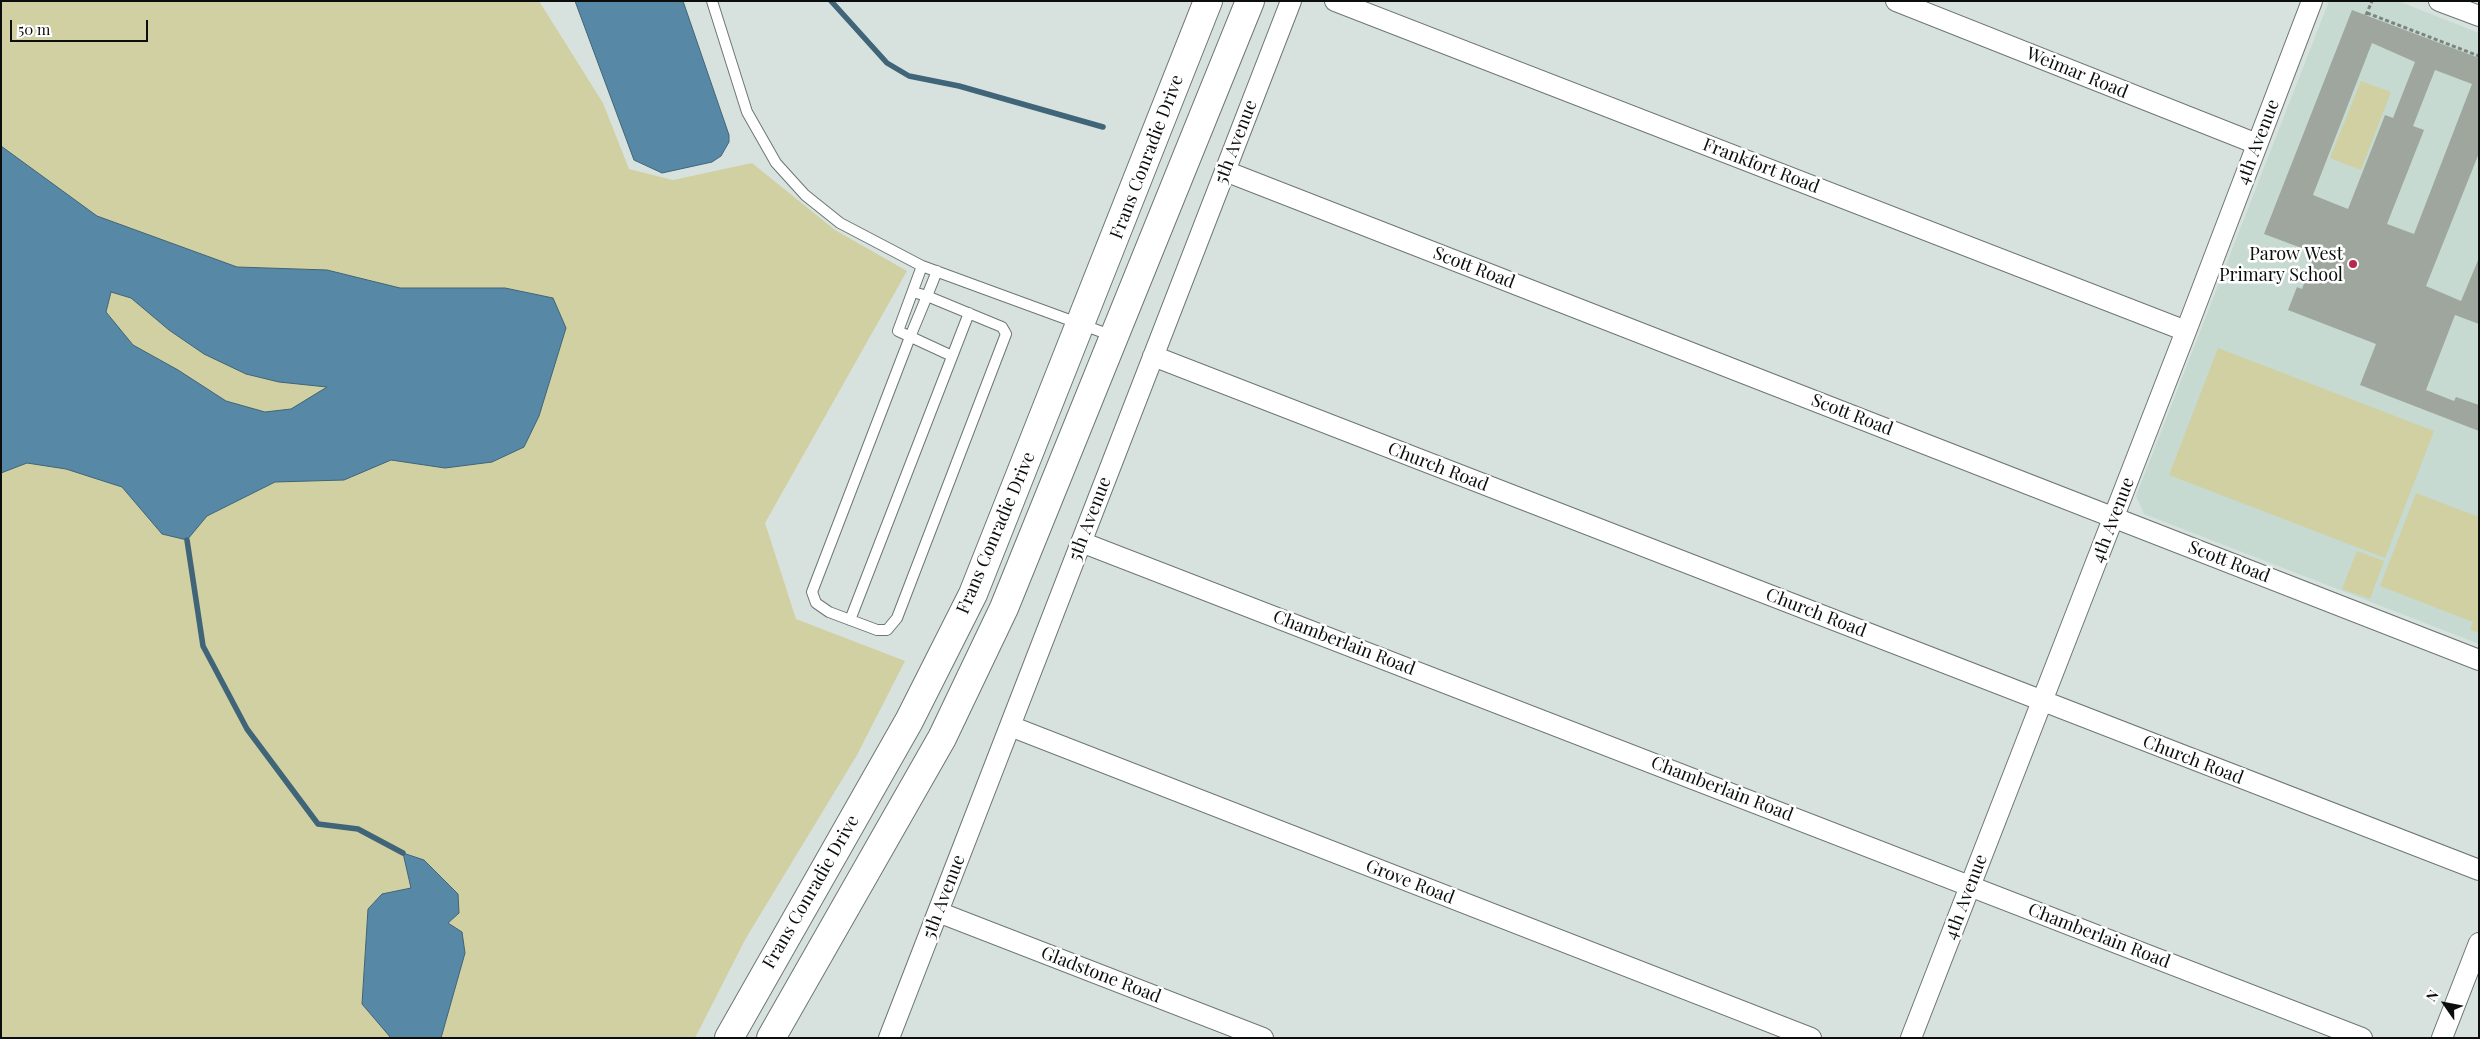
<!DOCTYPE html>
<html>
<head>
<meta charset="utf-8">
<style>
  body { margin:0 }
  #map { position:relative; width:2480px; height:1039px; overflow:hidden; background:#d7e2de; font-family:"Playfair Display",serif }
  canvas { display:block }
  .frame { position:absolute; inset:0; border:2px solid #0b0e0d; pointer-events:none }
  .north { position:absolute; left:2420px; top:979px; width:50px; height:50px; -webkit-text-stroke:4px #fff; paint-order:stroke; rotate:303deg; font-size:14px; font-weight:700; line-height:20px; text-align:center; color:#0b0e0d }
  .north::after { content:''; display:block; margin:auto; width:18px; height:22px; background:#0b0e0d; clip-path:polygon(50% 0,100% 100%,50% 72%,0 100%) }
  .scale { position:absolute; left:10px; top:20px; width:138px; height:22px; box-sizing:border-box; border:2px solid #0b0e0d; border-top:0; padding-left:6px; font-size:15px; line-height:18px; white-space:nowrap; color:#0b0e0d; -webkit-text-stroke:4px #fff; paint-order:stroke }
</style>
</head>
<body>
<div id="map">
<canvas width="2480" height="1039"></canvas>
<div class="frame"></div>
<div class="north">N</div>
<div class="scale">50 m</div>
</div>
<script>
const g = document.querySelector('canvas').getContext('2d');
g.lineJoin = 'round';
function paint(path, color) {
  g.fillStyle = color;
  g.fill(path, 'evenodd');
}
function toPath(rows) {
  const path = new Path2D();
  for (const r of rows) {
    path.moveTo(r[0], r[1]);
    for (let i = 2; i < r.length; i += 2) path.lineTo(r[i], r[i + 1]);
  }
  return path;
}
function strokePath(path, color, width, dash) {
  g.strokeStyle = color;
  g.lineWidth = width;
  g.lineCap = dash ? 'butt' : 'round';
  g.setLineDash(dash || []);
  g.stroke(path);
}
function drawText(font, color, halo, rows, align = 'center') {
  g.font = font + ' "Playfair Display",serif';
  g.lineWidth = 5;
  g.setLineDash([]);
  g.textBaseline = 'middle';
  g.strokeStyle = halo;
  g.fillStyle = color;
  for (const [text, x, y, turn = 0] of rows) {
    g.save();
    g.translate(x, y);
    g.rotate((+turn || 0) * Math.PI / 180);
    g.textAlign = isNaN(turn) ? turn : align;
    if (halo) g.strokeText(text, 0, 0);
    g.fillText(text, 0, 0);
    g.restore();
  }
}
paint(toPath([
  [2329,1,2398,1,2479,33,2479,644,2144,514,2136,496]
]), '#c6dad2');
paint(toPath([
  [1,1,539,1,603,103,629,169,673,180,752,163,835,230,907,271,765,523,796,619,905,661,857,755,746,938,695,1038,1,1038],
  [2361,81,2391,92,2361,170,2330,158],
  [2218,348,2434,431,2385,558,2169,475],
  [2416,493,2479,517,2479,633,2470,630,2473,622,2380,586],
  [2357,551,2384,561,2370,599,2342,589]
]), '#d0d0a2');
const water = toPath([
  [575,1,683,1,729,135,729,142,721,156,712,162,662,173,634,160,575,1],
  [1,146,97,216,237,267,327,270,400,288,505,288,553,298,566,328,539,416,524,447,492,462,445,468,391,460,344,480,275,482,207,516,187,540,162,534,122,487,66,469,27,463,1,473,1,146],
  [111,292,131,298,169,330,204,354,246,374,279,382,327,387,291,409,265,412,226,401,178,370,133,345,106,312,111,292],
  [403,853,424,860,458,894,459,913,448,923,462,932,465,953,441,1038,391,1038,362,1004,368,909,382,894,411,888,403,853]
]);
paint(water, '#5789a6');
strokePath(water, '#406478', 1);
strokePath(toPath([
  [831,1,887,63,909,76,959,86,1103,127],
  [187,540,203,646,247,729,318,824,358,829,403,853]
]), '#406478', 5.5);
paint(toPath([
  [2352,10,2479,58,2479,153,2426,286,2461,301,2479,258,2479,324,2455,315,2426,390,2454,401,2456,397,2479,405,2479,431,2360,385,2376,344,2288,310,2297,287,2302,289,2315,253,2264,234],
  [2372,43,2415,62,2393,118,2385,115,2348,209,2313,195],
  [2435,70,2472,84,2414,234,2387,224,2424,130,2413,126]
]), '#9fa69e');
const lane = toPath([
  [712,1,747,112,776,163,805,195,840,223,922,266,1113,336],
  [922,266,898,331,952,356],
  [913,292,927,296,1002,327,1006,334,897,618,887,630,877,630,829,612,816,603,812,592,910,337,927,296,937,271],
  [850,620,969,313]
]);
const street = toPath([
  [1335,1,2186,331],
  [1896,1,2257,144],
  [2439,1,2479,16],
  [1225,171,2479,660],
  [1153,356,2479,870],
  [1081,542,2362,1038],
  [1010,726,1811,1038],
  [938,912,1263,1038],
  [889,1038,1291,1],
  [1911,1038,2186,331,2312,1],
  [2442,1038,2479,943]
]);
const secondary = toPath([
  [729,1038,909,721,973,594,1208,1],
  [771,1038,942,738,1004,608,1250,1]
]);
strokePath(lane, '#6d7773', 12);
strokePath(street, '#6d7773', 22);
strokePath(secondary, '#6d7773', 30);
strokePath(toPath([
  [2367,13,2479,56],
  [2366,15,2372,1]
]), '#7c8481', 3, [4, 2.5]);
strokePath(lane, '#fff', 10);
strokePath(street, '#fff', 20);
strokePath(secondary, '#fff', 28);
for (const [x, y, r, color] of [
  [2353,264,5,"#b8274e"]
]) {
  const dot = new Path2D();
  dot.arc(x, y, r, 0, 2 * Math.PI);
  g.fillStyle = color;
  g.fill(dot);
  strokePath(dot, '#fff', 2);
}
drawText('18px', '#0b0e0d', '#fff', [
  ["Weimar Road",2077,73,22],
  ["5th Avenue",1236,142,-69],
  ["4th Avenue",2258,142,-69],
  ["Frans Conradie Drive",1147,157,-69],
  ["Frankfort Road",1761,166,21],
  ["Scott Road",1474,268,21],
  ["Scott Road",1852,415,21],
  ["Church Road",1438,467,21],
  ["5th Avenue",1090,519,-69],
  ["4th Avenue",2113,520,-69],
  ["Frans Conradie Drive",996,533,-67],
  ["Scott Road",2229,562,21],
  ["Church Road",1816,613,21],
  ["Chamberlain Road",1344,643,21],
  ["Church Road",2193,760,21],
  ["Chamberlain Road",1722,789,21],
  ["Grove Road",1410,882,21],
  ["Frans Conradie Drive",811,892,-60],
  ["5th Avenue",944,897,-69],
  ["4th Avenue",1966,897,-69],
  ["Chamberlain Road",2099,936,21],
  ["Gladstone Road",1101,975,21]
]);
drawText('18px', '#0b0e0d', '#fff', [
  ["Parow West",2343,254],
  ["Primary School",2343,275]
], 'right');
</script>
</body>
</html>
